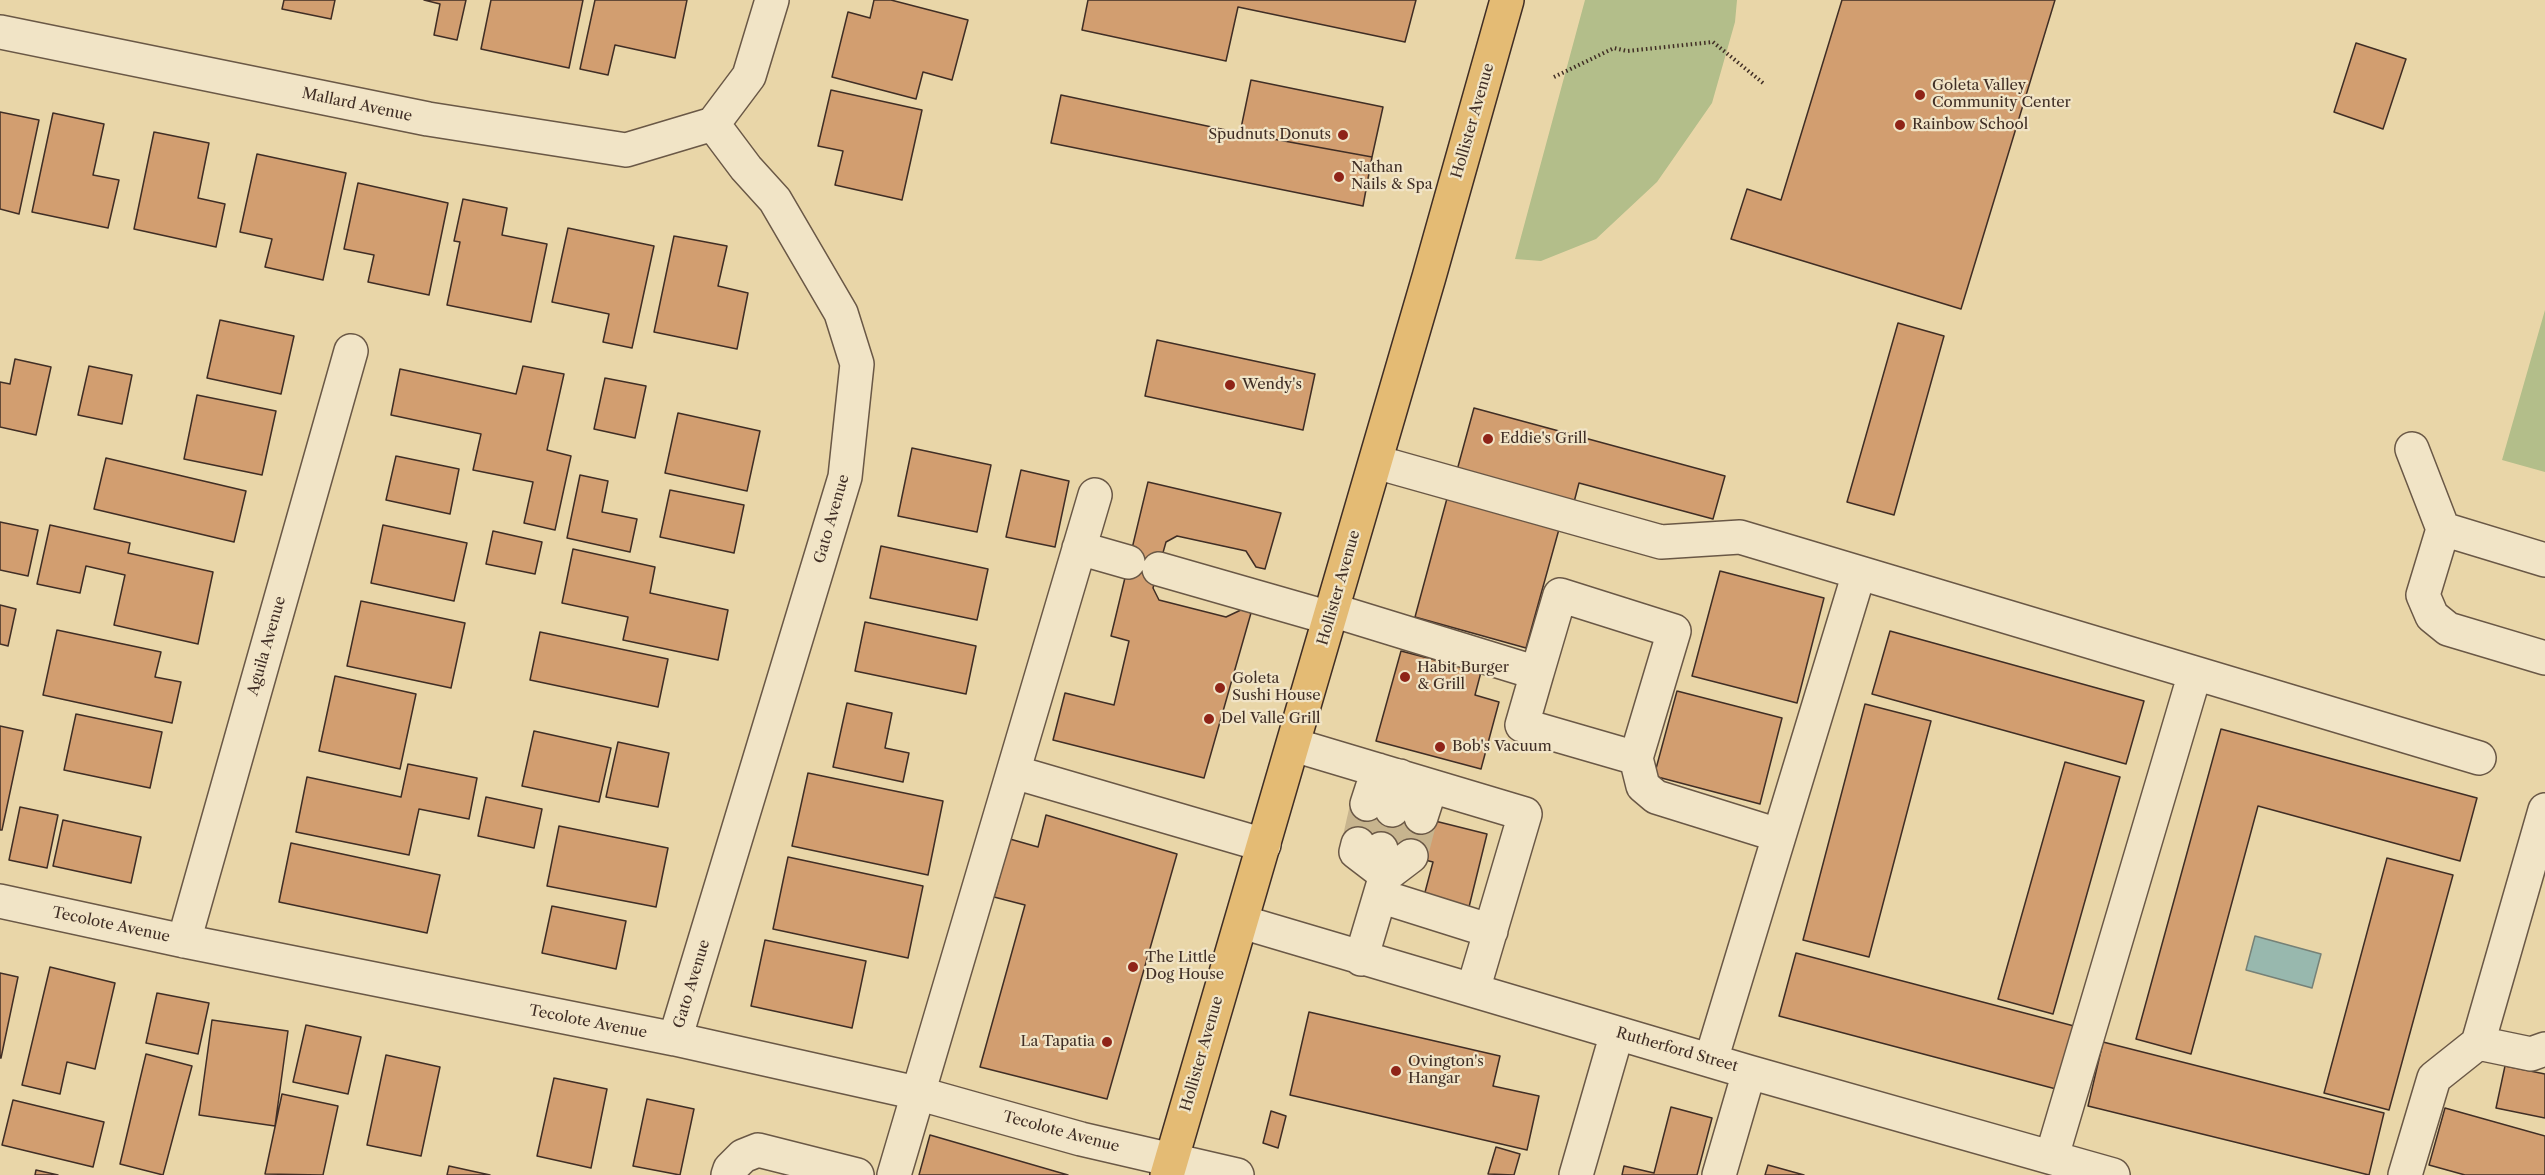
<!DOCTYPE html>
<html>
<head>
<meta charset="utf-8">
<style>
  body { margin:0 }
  canvas { display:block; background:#e9d6a8 }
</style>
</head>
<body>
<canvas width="2545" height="1175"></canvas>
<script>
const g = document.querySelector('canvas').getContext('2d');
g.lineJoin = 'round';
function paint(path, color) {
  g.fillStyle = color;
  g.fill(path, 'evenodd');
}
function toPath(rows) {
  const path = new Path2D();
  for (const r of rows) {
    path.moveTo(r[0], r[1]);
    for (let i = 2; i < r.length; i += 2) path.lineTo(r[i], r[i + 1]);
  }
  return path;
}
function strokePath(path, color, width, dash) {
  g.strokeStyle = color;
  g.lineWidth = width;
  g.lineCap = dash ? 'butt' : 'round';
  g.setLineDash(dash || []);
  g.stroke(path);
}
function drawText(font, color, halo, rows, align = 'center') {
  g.font = font + ' "Libre Caslon Text",serif';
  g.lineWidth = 4.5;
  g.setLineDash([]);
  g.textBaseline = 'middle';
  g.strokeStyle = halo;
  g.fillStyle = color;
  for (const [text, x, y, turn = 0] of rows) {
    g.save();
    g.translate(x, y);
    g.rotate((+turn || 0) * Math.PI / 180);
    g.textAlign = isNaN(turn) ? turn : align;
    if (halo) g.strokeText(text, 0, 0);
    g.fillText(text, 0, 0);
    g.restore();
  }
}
paint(toPath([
  [1585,0,1737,0,1735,22,1712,103,1657,182,1596,239,1541,261,1515,259],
  [2545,310,2545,472,2502,460]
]), '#b3be8a');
const water = toPath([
  [2255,936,2321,954,2312,988,2246,970,2255,936]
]);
paint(water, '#98b8ae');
strokePath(water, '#758177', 1.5);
const building = toPath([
  [284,0,335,0,331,19,282,9,284,0],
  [424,0,466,0,457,40,434,35,440,4,424,0],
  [491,0,583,0,569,68,481,49,491,0],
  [595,0,687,0,675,58,615,45,608,75,580,69,595,0],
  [874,0,891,0,968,20,952,80,923,72,916,99,832,77,848,12,870,18,874,0],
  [1088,0,1416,0,1405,42,1238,7,1226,61,1082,30,1088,0],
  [1842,0,2055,0,1961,309,1731,239,1747,189,1781,200,1842,0],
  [2356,43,2406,59,2383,129,2334,112,2356,43],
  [1251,80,1383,107,1372,157,1240,133,1251,80],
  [831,90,922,110,902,200,835,185,843,151,818,146,831,90],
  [1061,95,1240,133,1372,157,1363,206,1051,143,1061,95],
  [0,112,39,120,19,214,0,209,0,112],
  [53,113,104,124,93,175,119,180,108,228,32,212,53,113],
  [154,132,209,143,198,198,225,204,216,247,134,229,154,132],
  [257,154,346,173,323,280,265,267,272,239,240,232,257,154],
  [358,183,448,203,429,295,368,282,374,255,344,249,358,183],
  [463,199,507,208,502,235,547,244,531,322,447,305,460,242,454,241,463,199],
  [568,228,654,246,632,348,603,342,609,314,552,302,568,228],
  [674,236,727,246,718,286,748,293,737,349,654,332,674,236],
  [220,320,294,336,281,394,207,378,220,320],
  [1898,323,1944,336,1894,515,1847,502,1898,323],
  [1157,340,1315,374,1303,430,1145,396,1157,340],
  [15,359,51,367,36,435,0,427,0,382,10,384,15,359],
  [89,366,132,375,122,424,78,415,89,366],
  [523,366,564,374,547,450,571,456,555,530,524,523,533,482,473,470,481,434,391,415,400,369,516,394,523,366],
  [605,378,646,386,635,438,594,429,605,378],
  [197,395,276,411,262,475,184,459,197,395],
  [1474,408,1725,476,1713,519,1579,483,1573,506,1456,474,1474,408],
  [678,413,760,431,747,491,665,473,678,413],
  [912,448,991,465,977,532,898,516,912,448],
  [396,456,459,469,450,514,386,500,396,456],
  [106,458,246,491,234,542,94,509,106,458],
  [1021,470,1069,481,1055,547,1006,537,1021,470],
  [580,475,608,481,602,512,637,519,630,552,567,538,580,475],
  [1148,482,1281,513,1265,569,1256,567,1246,551,1177,536,1166,542,1153,588,1159,600,1226,617,1243,609,1251,613,1204,778,1053,740,1065,693,1114,705,1129,641,1111,636,1148,482],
  [670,490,744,505,734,553,660,537,670,490],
  [1449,491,1561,522,1526,648,1415,617,1449,491],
  [0,522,38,530,28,576,0,570,0,522],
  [50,525,130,543,128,553,213,572,198,644,114,625,125,575,86,566,80,593,37,584,50,525],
  [383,525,467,543,454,601,371,583,383,525],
  [493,531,542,542,535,574,486,564,493,531],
  [881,546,988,569,977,620,870,598,881,546],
  [573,549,655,567,650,593,728,610,718,660,623,640,628,617,562,603,573,549],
  [1720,571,1824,598,1797,703,1692,676,1720,571],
  [361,601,465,623,451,688,347,666,361,601],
  [0,605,16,609,8,646,0,644,0,605],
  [865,622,976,646,966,694,855,671,865,622],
  [57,630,161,652,155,677,181,682,172,723,43,695,57,630],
  [1890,631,2144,701,2126,764,1872,694,1890,631],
  [540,632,668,659,658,707,530,680,540,632],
  [1401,651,1481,672,1475,695,1499,702,1481,769,1376,741,1401,651],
  [335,676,416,694,400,769,319,751,335,676],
  [1677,691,1782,718,1760,804,1654,776,1677,691],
  [847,703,892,713,885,748,909,753,903,782,833,767,847,703],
  [1865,704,1931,721,1869,957,1803,940,1865,704],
  [76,714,162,732,150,788,64,770,76,714],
  [0,726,23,731,2,830,0,830,0,726],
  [2221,729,2477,798,2460,861,2258,806,2191,1054,2136,1039,2221,729],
  [534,731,611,748,599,802,522,786,534,731],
  [618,742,669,753,658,807,606,797,618,742],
  [2065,762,2120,777,2053,1014,1998,999,2065,762],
  [408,764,477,778,469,819,419,809,409,855,296,832,307,777,401,797,408,764],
  [808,773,943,801,928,875,792,846,808,773],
  [486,797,542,809,534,848,478,836,486,797],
  [1359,802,1487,834,1469,907,1424,896,1433,862,1350,841,1359,802],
  [20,807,58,815,47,868,9,860,20,807],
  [1046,815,1177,854,1107,1099,980,1067,1025,905,994,897,1010,839,1038,847,1046,815],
  [63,820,141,837,131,883,53,866,63,820],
  [559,826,668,848,656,907,547,886,559,826],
  [291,843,440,875,427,933,279,902,291,843],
  [788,857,923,886,908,958,773,929,788,857],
  [2387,858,2453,875,2389,1110,2324,1093,2387,858],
  [552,906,626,921,616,969,542,953,552,906],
  [765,940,866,961,852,1028,751,1006,765,940],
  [1796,953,2074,1026,2056,1089,1779,1016,1796,953],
  [50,967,115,983,95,1069,67,1062,60,1094,22,1085,50,967],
  [0,973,18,977,1,1058,0,1058,0,973],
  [157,993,209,1003,198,1054,146,1043,157,993],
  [1309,1012,1500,1056,1493,1086,1539,1096,1527,1150,1290,1095,1309,1012],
  [212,1020,288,1031,275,1126,199,1115,212,1020],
  [306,1025,361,1037,348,1094,293,1082,306,1025],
  [2103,1042,2384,1113,2369,1175,2088,1106,2103,1042],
  [146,1054,192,1066,163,1175,120,1164,146,1054],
  [386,1055,440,1067,421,1156,367,1145,386,1055],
  [2505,1066,2545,1074,2545,1118,2496,1108,2505,1066],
  [554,1078,607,1089,591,1168,537,1156,554,1078],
  [282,1094,338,1106,323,1175,265,1174,282,1094],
  [647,1099,694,1109,680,1175,633,1166,647,1099],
  [13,1100,104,1122,93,1167,2,1145,13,1100],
  [1671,1107,1712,1118,1697,1175,1622,1175,1624,1166,1654,1173,1671,1107],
  [2445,1108,2545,1136,2545,1175,2465,1175,2429,1165,2445,1108],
  [1271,1111,1286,1116,1278,1148,1263,1143,1271,1111],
  [930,1135,1068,1175,919,1175,930,1135],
  [1496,1147,1520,1154,1514,1175,1488,1174,1496,1147],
  [1768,1165,1804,1175,1765,1175,1768,1165],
  [449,1166,490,1175,447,1175,449,1166],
  [36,1170,58,1175,35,1175,36,1170]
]);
paint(building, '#d29e70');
strokePath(building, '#402e25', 1.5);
strokePath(toPath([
  [1358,844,1367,804],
  [1381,849,1392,810],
  [1411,856,1421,817]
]), '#c7b48e', 33, [33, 16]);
const minor = toPath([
  [0,32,428,119,626,150,713,124],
  [713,124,749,76,772,0],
  [2412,449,2443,529,2423,595,2432,616,2448,629,2545,658],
  [1376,462,1661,542,1740,537,2195,673,2052,1156],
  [2443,529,2545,560],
  [1079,548,1128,562],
  [1159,569,1330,618],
  [1332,610,1537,673,1560,595,1674,631,1636,758,1522,725,1537,673],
  [2195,673,2479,758],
  [1294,745,1525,814,1473,990],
  [1636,758,1643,786,1656,797,1778,835],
  [1014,772,1264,845],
  [1367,804,1378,770],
  [1392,810,1400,776],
  [1421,817,1431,786],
  [1358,844,1356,852,1386,875],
  [1386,875,1411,856],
  [1380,896,1491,931],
  [0,901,184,941,675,1039,917,1093,1081,1139,1237,1175],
  [1242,922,1749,1072,2113,1175],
  [184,941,351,351],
  [1361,959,1386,875,1381,849],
  [675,1039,845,477,857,364,841,313,775,200,746,168,713,124],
  [2478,1043,2531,1054,2545,1049],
  [1711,1060,1859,573],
  [728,1175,730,1169,743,1156,758,1150,857,1175],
  [894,1175,1095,495],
  [1576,1175,1617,1033],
  [1719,1175,1749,1072],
  [2405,1175,2434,1078,2478,1043,2545,810]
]);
const major = toPath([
  [1167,1175,1429,277,1507,0]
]);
strokePath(minor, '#6a5846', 36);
strokePath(major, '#402e25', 36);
strokePath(toPath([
  [1554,77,1614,48,1627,51,1713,42,1763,83]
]), '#402e25', 4, [1.5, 3]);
strokePath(minor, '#f1e4c6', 33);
strokePath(major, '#e4bb74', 33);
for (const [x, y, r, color] of [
  [1920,95,6,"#8f2418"],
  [1900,125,6,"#8f2418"],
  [1343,135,6,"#8f2418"],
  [1339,177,6,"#8f2418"],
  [1230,385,6,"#8f2418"],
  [1488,439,6,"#8f2418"],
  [1405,677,6,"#8f2418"],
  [1220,688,6,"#8f2418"],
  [1209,719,6,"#8f2418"],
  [1440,747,6,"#8f2418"],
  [1133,967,6,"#8f2418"],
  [1107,1042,6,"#8f2418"],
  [1396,1071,6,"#8f2418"]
]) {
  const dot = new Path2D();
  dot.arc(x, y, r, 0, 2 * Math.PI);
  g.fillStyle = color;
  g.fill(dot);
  strokePath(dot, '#f1e4c6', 2);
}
drawText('15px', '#402e25', '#f1e4c6', [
  ["Goleta Valley",1932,86],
  ["Community Center",1932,103],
  ["Rainbow School",1912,125],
  ["Spudnuts Donuts",1331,135,"right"],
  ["Nathan",1351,168],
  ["Nails & Spa",1351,185],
  ["Wendy's",1242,385],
  ["Eddie's Grill",1500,439],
  ["Habit Burger",1417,668],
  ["& Grill",1417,685],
  ["Goleta",1232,679],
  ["Sushi House",1232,696],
  ["Del Valle Grill",1221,719],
  ["Bob's Vacuum",1452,747],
  ["The Little",1145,958],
  ["Dog House",1145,975],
  ["La Tapatia",1095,1042,"right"],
  ["Ovington's",1408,1062],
  ["Hangar",1408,1079]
], 'left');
drawText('15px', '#402e25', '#f1e4c6', [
  ["Mallard Avenue",357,105,12],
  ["Hollister Avenue",1473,121,-74],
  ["Gato Avenue",832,519,-74],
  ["Hollister Avenue",1339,588,-74],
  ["Aguila Avenue",267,646,-74],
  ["Tecolote Avenue",111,925,12],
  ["Gato Avenue",692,984,-73],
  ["Tecolote Avenue",588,1022,11],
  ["Rutherford Street",1677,1050,16],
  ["Hollister Avenue",1202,1054,-74],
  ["Tecolote Avenue",1061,1132,15]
]);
</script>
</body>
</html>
